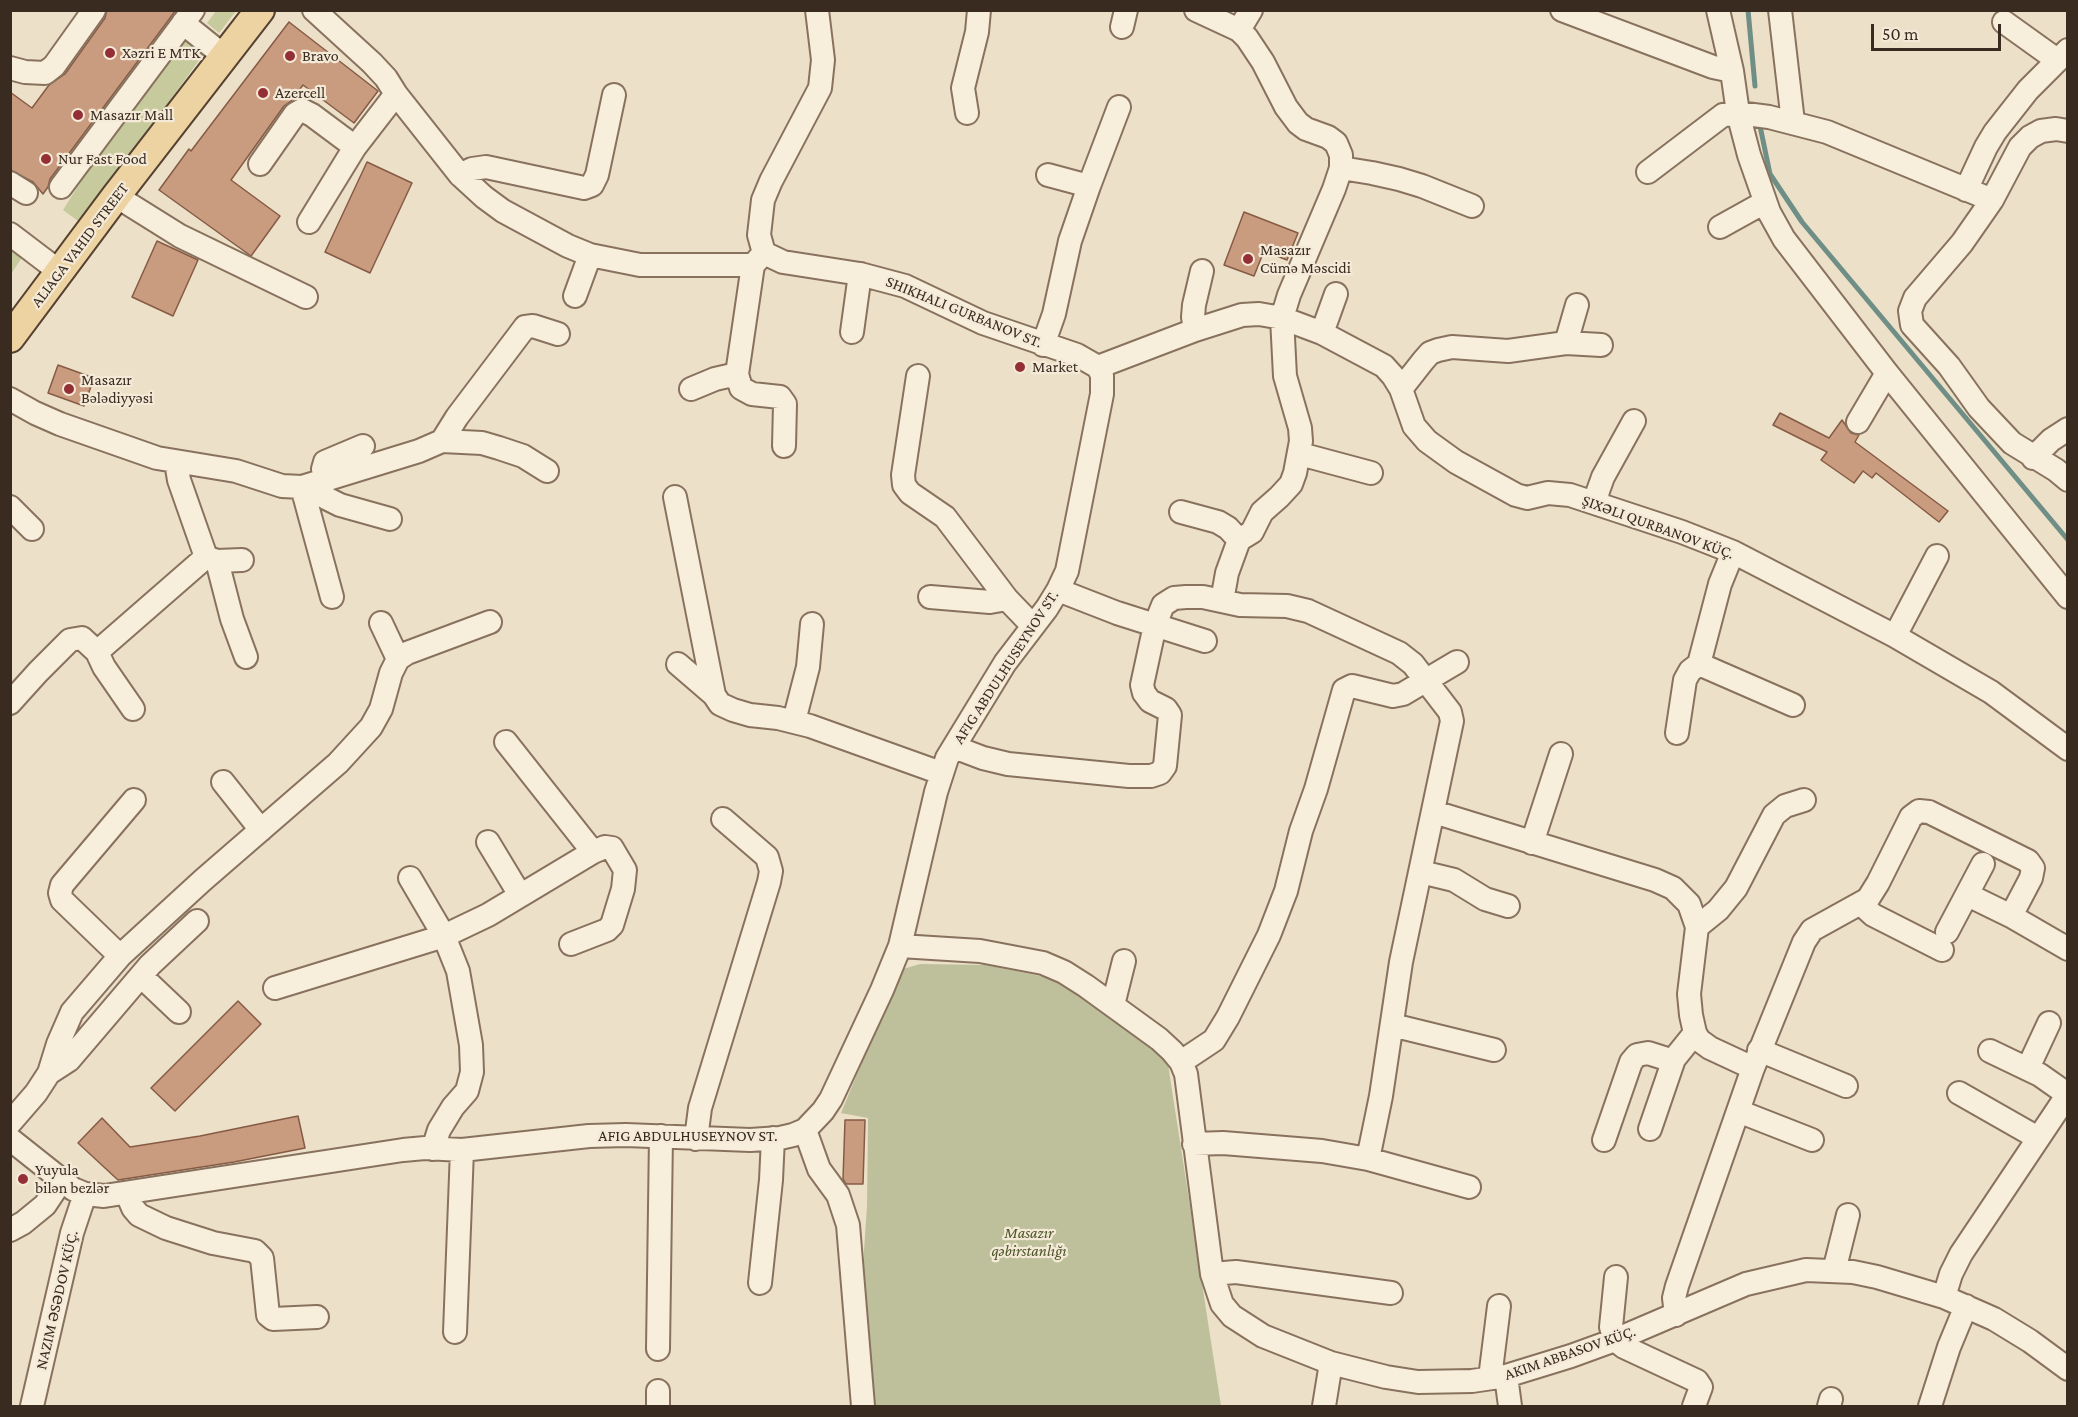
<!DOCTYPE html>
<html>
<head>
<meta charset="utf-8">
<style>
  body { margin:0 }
  #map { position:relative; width:2078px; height:1417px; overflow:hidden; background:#ece0c8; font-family:"Crimson Pro",serif }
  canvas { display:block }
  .frame { position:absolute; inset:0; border:12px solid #392b20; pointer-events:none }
  .scale { position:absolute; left:1871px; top:24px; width:130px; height:27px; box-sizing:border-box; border:3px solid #392b20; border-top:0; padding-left:8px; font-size:18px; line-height:21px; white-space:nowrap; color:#392b20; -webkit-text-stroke:4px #f4ead7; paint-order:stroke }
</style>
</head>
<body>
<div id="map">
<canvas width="2078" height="1417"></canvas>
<div class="frame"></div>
<div class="scale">50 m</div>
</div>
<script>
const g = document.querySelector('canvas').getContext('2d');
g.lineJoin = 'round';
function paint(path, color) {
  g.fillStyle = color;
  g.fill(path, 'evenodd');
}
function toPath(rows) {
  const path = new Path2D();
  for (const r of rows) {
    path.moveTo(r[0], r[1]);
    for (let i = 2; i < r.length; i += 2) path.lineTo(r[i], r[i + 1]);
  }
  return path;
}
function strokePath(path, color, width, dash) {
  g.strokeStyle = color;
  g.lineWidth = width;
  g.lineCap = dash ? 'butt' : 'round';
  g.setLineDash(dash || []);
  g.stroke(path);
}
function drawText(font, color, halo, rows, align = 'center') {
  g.font = font + ' "Crimson Pro",serif';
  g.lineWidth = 4.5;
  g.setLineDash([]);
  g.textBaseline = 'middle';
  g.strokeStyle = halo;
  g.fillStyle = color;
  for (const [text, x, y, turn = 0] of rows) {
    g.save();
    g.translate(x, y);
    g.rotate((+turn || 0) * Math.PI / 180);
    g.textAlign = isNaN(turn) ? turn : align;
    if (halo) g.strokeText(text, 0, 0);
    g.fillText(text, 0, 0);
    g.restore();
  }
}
paint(toPath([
  [216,11,236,11,219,33,207,23],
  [183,36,205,52,81,223,63,210,125,111],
  [11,242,25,253,11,274]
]), '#c7ca9c');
paint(toPath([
  [920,964,986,965,1054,979,1080,994,1167,1058,1221,1406,872,1406,861,1296,867,1206,868,1118,841,1113,900,970]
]), '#bdc09a');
strokePath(toPath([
  [1748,10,1755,86],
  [1760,126,1770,174,1802,222,2068,540]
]), '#6f8f86', 5);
const building = toPath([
  [107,10,176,10,50,179,48,187,43,194,33,182,10,170,10,92,32,108,49,85,65,74,105,18,107,10],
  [289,22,378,91,354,123,303,85,291,101,284,106,231,180,280,216,251,256,159,190,189,149,191,151,289,22],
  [367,162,412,183,370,273,325,252,367,162],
  [1244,212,1298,233,1287,260,1264,251,1254,276,1224,265,1244,212],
  [157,241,198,260,173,316,132,297,157,241],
  [58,365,94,378,84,406,48,393,58,365],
  [1780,413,1829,438,1842,420,1851,433,1859,435,1855,442,1948,511,1939,522,1876,473,1872,478,1863,471,1854,483,1821,460,1827,452,1773,425,1780,413],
  [238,1001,261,1024,175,1111,151,1088,238,1001],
  [298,1116,305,1148,234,1162,118,1180,78,1143,102,1118,130,1147,200,1136,298,1116],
  [845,1120,865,1120,863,1184,846,1184,843,1179,845,1120]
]);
paint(building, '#c99b7f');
strokePath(building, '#865b45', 1.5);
const minor = toPath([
  [314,10,372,63,386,78,396,94,460,175,484,197,503,211,568,246,590,255,640,265,753,265,764,253],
  [817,10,823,60,820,88,771,181,763,200,759,235,764,253,783,262,860,274,905,286,983,323,1077,355,1098,367],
  [1196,10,1239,30,1247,38,1263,62,1286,107,1298,123,1306,129,1328,137,1336,143,1341,155,1341,168,1334,189,1289,295,1282,318,1285,376,1300,428,1301,441,1295,473,1291,484,1279,497,1262,512,1252,532,1239,540,1227,573,1222,601],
  [1562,10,1713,67,1732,71],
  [1718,10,1732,71,1738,113,1749,155,1769,212,1784,239,1887,373,2068,597],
  [1780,10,1793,122],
  [2004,22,2057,60],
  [183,23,224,56],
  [1122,27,1126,10],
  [1239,30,1251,10],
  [10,68,25,72,45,73,54,66,94,10],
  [967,113,963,88,977,32,979,10],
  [260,164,295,114,302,110,312,115,355,147],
  [1341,168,1372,173,1399,179,1422,186,1472,206],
  [1648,172,1723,115,1738,113,1769,117,1827,132,1992,200,1962,243,1915,298,1910,311,1912,325,1949,366,1979,408,2012,443,2056,470,2068,480],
  [460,175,472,169,486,167,584,188,592,185,597,175,614,95],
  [1048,175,1089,186],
  [10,183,26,193],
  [61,187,193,10],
  [1966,190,1986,147,1995,132,2028,90,2068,50],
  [116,196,180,236,306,297],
  [1992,200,2020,147,2030,137,2041,131,2056,129,2068,131],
  [309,222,355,147,396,94],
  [1720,227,1765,202],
  [10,234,60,272],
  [753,265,737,374,741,388,752,394,780,397,785,404,784,446],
  [575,296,590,255],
  [1195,330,1193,317,1194,305,1202,271],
  [852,332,860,274],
  [1322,333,1336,294],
  [1566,343,1577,305],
  [1043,345,1054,314,1070,241,1089,186,1119,107],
  [1098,367,1195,330,1242,315,1259,314,1282,318,1322,333,1384,366,1393,376,1401,389,1414,426,1427,441,1456,462,1516,495,1527,498,1548,493,1570,495,1682,532,1733,552,1895,636,1991,692,2068,749],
  [918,376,903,475,904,485,910,493,945,517,1007,599,1033,626],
  [691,389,715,379,737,374],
  [1401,389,1423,361,1430,353,1438,350,1452,347,1508,351,1566,343,1601,345],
  [10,399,35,413,60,424,157,458,236,471,282,486,302,487,419,451,442,441,457,417,525,327,533,326,558,334],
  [1858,422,1887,373],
  [442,441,482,443,499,448,523,456,547,471],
  [1300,454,1371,473],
  [2033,458,2051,440,2068,429],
  [326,481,323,469,325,462,363,446],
  [315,484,326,498,340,505,390,519],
  [302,487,332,597],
  [675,497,714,695,720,704,733,710,750,715,778,718,810,726,941,773],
  [1596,502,1598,491,1603,477,1634,421],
  [10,507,32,529],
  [1181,512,1218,522,1228,528,1239,540],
  [206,557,217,561,232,619,246,657],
  [217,561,242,560],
  [1058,590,1117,613,1205,641],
  [930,597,990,602,1007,599],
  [381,623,398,659],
  [1895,636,1937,556],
  [97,652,104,667,133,709],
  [678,664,714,695],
  [1699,664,1793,705],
  [10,703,38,672,70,640,82,638,97,652,206,557,179,480,176,462],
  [794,721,808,667,812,624],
  [1677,733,1685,680,1690,671,1699,664,1720,584,1733,552],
  [506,742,593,852],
  [954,747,983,758,1008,764,1129,776,1151,776,1160,773,1165,766,1170,715,1166,709,1150,701,1144,693,1142,685,1155,625,1163,605,1174,598,1186,597,1203,597,1240,605,1287,606,1308,611,1399,653,1413,664,1450,712,1452,721,1401,962,1381,1096,1368,1159,1322,1151,1223,1143,1194,1144],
  [223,782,261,830],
  [1434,812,1655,880,1673,888,1689,904,1697,927,1689,994,1691,1015,1695,1033,1699,1040,1710,1048,1753,1068],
  [488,842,520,895],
  [1532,843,1561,754],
  [1421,872,1454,880,1485,899,1508,906],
  [410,878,444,936,458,971,471,1045,472,1072,467,1091,453,1107,439,1130,433,1149],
  [1968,895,2011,916,2068,949],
  [1861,904,1873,915,1942,950],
  [1697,927,1718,910,1736,888,1774,815,1785,806,1804,800],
  [1947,932,1983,864],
  [900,946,980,951,1043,963,1064,972,1086,986,1159,1039,1172,1051,1181,1062,1186,1074,1212,1274,1222,1304,1232,1316,1263,1336,1331,1363,1386,1377,1418,1382,1472,1381,1506,1376,1571,1356,1615,1340,1746,1284,1806,1270,1853,1272,1877,1277,1944,1297,1994,1319,2030,1341,2068,1369],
  [120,956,62,900,60,893,62,885,134,800],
  [141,976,179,1012],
  [275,988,444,936,488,915,593,852,605,847,612,848,625,870,623,889,612,925,607,930,571,944],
  [1113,1005,1124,961],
  [1392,1025,1494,1050],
  [1759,1050,1846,1086],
  [1990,1051,2040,1075,2067,1094],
  [1181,1062,1214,1040,1228,1017,1269,935,1286,891,1301,831,1316,789,1344,690,1352,686,1393,696,1403,694,1457,662],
  [2028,1068,2049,1023],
  [49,1073,69,1060,150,965,197,921],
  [1959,1093,2038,1138],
  [1738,1111,1812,1140],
  [10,1123,36,1093,49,1073,58,1044,72,1012,120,956,203,880,338,763,371,727,381,709,391,673,398,659,407,653,490,622],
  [1650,1129,1674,1059],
  [805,1130,819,1169,838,1195,848,1225,863,1406],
  [10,1139,73,1189,85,1194,104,1196,403,1150,425,1148,462,1150,589,1136,626,1135,750,1140,780,1138,793,1135,805,1130,823,1111,831,1099,882,990,900,946,936,792,947,758,1005,663,1047,608,1058,590,1067,571,1102,394,1102,375,1098,367],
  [696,1139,700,1108,769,882,771,871,767,857,723,819],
  [1604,1140,1631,1062,1637,1055,1648,1053,1667,1059,1674,1059,1695,1033],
  [1368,1159,1469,1187],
  [127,1194,133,1208,139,1215,166,1228,213,1243,255,1251,262,1258,268,1315,273,1319,317,1317],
  [10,1230,23,1223,45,1205,61,1181],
  [1834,1271,1848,1215],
  [1212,1274,1236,1272,1391,1293],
  [1616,1277,1611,1327,1615,1340,1624,1347,1697,1381,1701,1387,1694,1406],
  [760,1283,771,1180,773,1138],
  [1944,1297,1951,1274,1961,1254,2068,1094],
  [1676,1315,1674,1298,1677,1286,1753,1068,1804,942,1812,930,1868,899,1878,883,1911,817,1919,811,1929,812,2028,861,2033,868,2031,878,2011,916],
  [455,1332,462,1150],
  [658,1349,661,1136],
  [1506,1376,1510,1406],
  [1490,1378,1499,1306],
  [658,1391,658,1406],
  [32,1406,72,1233,85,1194],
  [1324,1406,1331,1363],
  [1829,1406,1831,1399],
  [1930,1406,1949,1347,1966,1306]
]);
const major = toPath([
  [10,338,116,196,260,10]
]);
strokePath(minor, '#88725e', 26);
strokePath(major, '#564131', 32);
strokePath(minor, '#f7eedb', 22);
strokePath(major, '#edd2a2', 28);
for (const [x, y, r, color] of [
  [110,53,6,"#943035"],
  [290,56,6,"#943035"],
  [263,93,6,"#943035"],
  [78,115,6,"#943035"],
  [46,159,6,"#943035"],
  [1248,259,6,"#943035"],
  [1020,367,6,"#943035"],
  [69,389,6,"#943035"],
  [23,1179,6,"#943035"]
]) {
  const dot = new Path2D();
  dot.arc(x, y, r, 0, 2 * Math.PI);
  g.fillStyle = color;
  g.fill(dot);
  strokePath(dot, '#f4ead7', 2);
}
drawText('16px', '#392b20', '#f4ead7', [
  ["Xəzri E MTK",122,53],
  ["Bravo",302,56],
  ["Azercell",275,93],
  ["Masazır Mall",90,115],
  ["Nur Fast Food",58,159],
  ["Masazır",1260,250],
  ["Cümə Məscidi",1260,268],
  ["Market",1032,367],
  ["Masazır",81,380],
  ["Bələdiyyəsi",81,398],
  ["Yuyula",35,1170],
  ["bilən bezlər",35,1188]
], 'left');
drawText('16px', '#392b20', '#f4ead7', [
  ["ALIAGA VAHID STREET",80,245,-53],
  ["SHIKHALI GURBANOV ST.",964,312,22],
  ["ŞIXƏLI QURBANOV KÜÇ.",1658,527,20],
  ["AFIG ABDULHUSEYNOV ST.",1006,667,-57],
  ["AFIG ABDULHUSEYNOV ST.",688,1136],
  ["NAZIM ƏSƏDOV KÜÇ.",57,1300,-77],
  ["AKIM ABBASOV KÜÇ.",1570,1353,-19]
]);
drawText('italic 16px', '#4b5428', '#f4ead7', [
  ["Masazır",1029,1233],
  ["qəbirstanlığı",1029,1251]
]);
</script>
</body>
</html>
